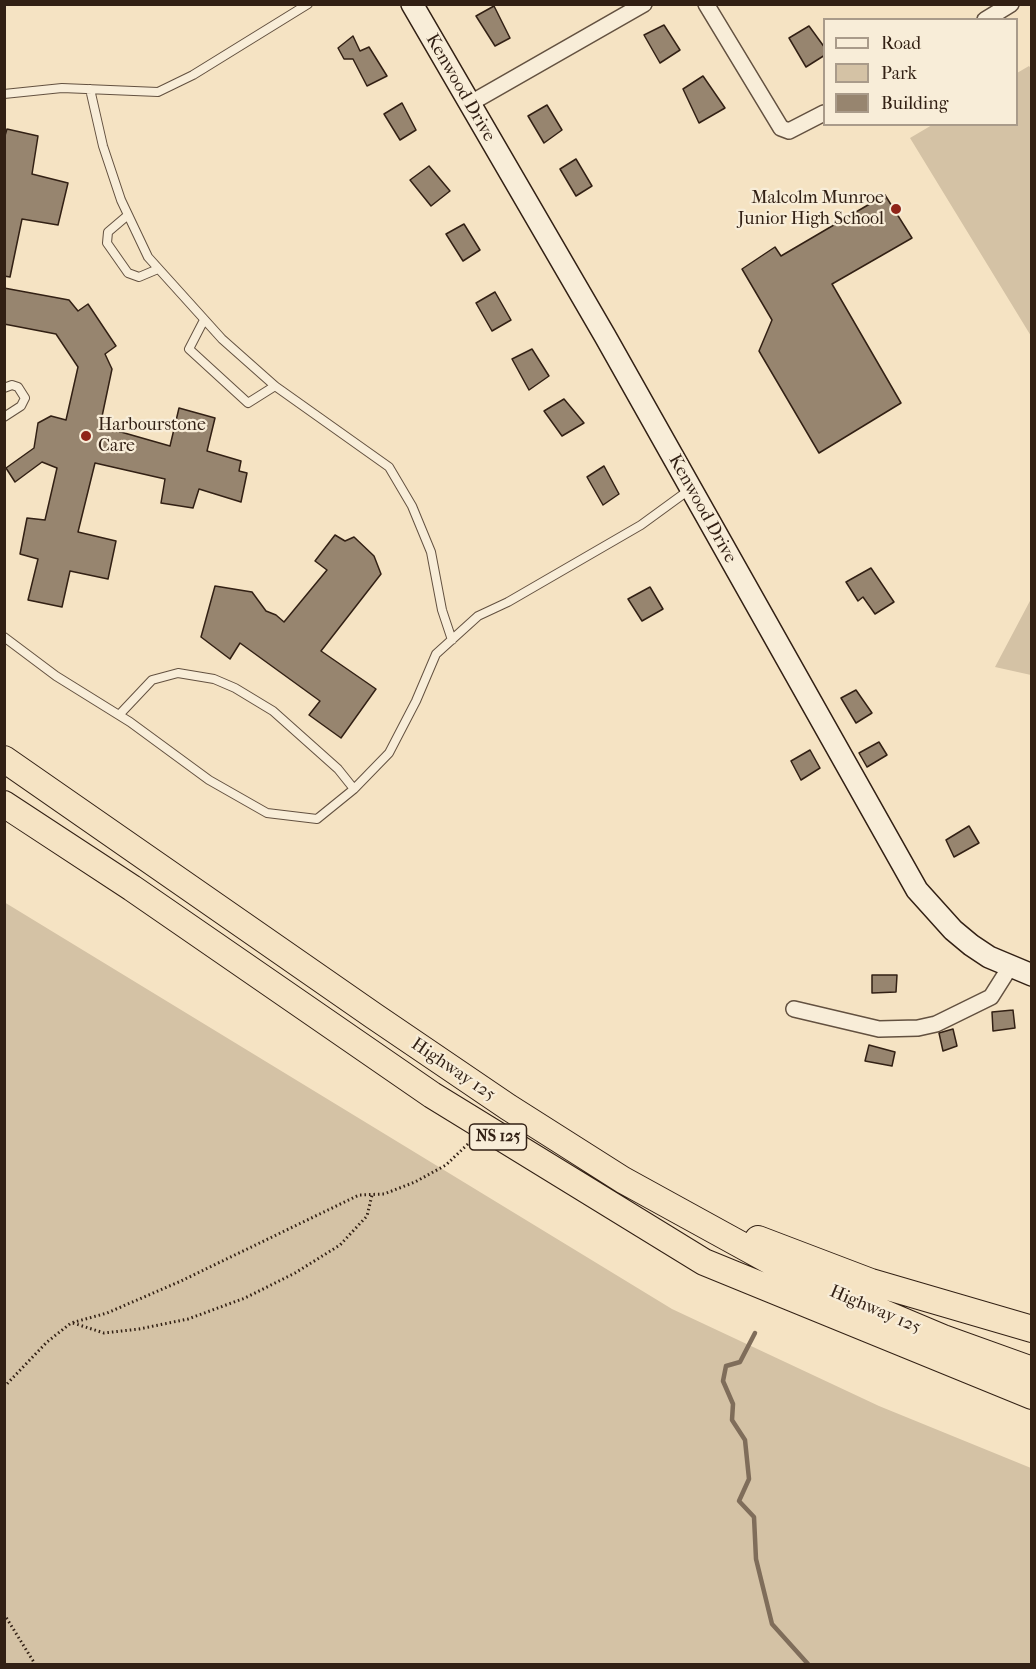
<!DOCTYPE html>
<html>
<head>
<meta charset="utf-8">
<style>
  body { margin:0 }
  #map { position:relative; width:1036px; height:1669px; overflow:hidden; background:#f5e3c3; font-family:"IM FELL French Canon",serif }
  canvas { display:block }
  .frame { position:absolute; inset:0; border:6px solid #322014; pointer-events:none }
  .legend { position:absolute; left:823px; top:18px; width:195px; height:108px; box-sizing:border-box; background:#f8edd8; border:2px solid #a99b8a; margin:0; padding:8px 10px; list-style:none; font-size:18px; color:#322014 }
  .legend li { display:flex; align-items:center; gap:12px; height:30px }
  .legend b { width:30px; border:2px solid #a99b8a }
</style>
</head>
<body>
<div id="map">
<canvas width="1036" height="1669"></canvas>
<div class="frame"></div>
<ul class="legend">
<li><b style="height:8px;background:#f8edd8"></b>Road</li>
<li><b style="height:16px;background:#d4c2a5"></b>Park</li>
<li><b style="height:16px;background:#97856f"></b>Building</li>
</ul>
</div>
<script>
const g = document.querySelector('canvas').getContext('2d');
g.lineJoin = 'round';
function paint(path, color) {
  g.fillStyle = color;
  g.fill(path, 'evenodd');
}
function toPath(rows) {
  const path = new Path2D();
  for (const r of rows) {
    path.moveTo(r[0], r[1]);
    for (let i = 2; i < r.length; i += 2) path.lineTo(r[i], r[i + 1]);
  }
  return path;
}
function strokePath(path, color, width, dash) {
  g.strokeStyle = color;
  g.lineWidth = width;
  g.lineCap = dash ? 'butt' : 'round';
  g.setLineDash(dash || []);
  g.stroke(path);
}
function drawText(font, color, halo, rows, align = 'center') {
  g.font = font + ' "IM FELL French Canon",serif';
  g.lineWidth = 4.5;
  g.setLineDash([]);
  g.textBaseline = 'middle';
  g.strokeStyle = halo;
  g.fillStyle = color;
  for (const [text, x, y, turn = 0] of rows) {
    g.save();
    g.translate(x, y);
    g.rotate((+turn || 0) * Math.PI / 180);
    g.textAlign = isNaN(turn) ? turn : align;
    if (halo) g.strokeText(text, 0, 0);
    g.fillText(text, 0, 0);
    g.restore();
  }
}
paint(toPath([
  [1029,66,1032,70,1031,336,910,138,932,125,1016,124,1017,73],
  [1031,599,1031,675,995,667],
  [4,902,672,1309,879,1406,1031,1468,1031,1664,5,1664]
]), '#d4c2a5');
strokePath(toPath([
  [755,1333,740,1362,726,1366,723,1381,733,1404,732,1420,745,1440,749,1479,739,1501,754,1517,756,1559,772,1624,808,1664]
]), '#7f6d5a', 4.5);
const building = toPath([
  [494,6,510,38,495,46,476,16,494,6],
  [664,25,680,50,660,63,644,35,664,25],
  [809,26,825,48,825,55,806,67,789,38,809,26],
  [353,36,360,51,369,47,387,76,367,86,353,59,344,59,338,48,353,36],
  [703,76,725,108,699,123,683,89,703,76],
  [402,103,416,130,400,140,384,114,402,103],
  [547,105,562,130,544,143,528,116,547,105],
  [7,129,38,136,32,174,68,183,58,225,22,219,10,277,4,276,4,139,7,129],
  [576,159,592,186,576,196,560,169,576,159],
  [429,166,450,191,431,206,410,180,429,166],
  [885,195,912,238,832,284,901,403,819,453,759,351,772,320,742,269,775,247,781,256,885,195],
  [464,224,480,250,463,261,446,234,464,224],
  [4,288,69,300,78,311,88,304,116,346,105,354,112,369,100,426,170,446,179,408,215,418,207,451,241,461,239,471,247,473,241,502,199,489,193,508,161,503,165,479,95,463,78,532,116,541,108,579,70,571,62,607,28,600,38,559,20,554,27,518,45,520,57,468,42,462,15,482,6,468,34,448,38,423,51,416,66,420,78,367,56,334,4,324,4,288],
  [495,292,511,320,492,331,476,303,495,292],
  [532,349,549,376,529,390,512,359,532,349],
  [564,399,584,423,562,436,544,411,564,399],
  [604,466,619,494,603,505,587,477,604,466],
  [335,535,345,541,354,537,374,556,381,574,321,651,376,689,341,738,309,715,320,701,240,643,230,659,201,637,215,586,252,592,266,611,276,615,284,622,327,570,315,561,335,535],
  [871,568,894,602,875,614,863,597,858,601,846,582,871,568],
  [650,587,663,609,642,621,628,599,650,587],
  [856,690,872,713,856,723,841,698,856,690],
  [879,742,887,755,867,767,859,753,879,742],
  [810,750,820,768,801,780,791,761,810,750],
  [969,826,979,843,954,857,946,840,969,826],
  [872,975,897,975,896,992,872,993,872,975],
  [1013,1010,1015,1028,993,1031,992,1012,1013,1010],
  [953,1029,957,1046,943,1051,939,1033,953,1029],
  [869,1045,895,1052,892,1066,865,1061,869,1045]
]);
paint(building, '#97856f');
strokePath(building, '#322014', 1.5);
const lane = toPath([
  [90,89,103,146,121,200,148,257,222,339,275,386,389,467,412,506,431,552,442,610,452,640],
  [4,94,62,88,158,92,193,75,308,4],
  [128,215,108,232,107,243,128,273,139,277,158,269],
  [204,320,189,349,248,403,275,386],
  [4,388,12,385,18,387,25,398,21,406,4,417],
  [4,637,56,676,130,722,209,780,267,813,317,819,354,789,389,753,416,701,436,654,478,616,508,602,641,525,689,490],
  [119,715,152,680,178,673,214,679,235,688,273,711,338,769,354,789]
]);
const street = toPath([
  [706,4,781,128,789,131,824,113],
  [985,20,1011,4],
  [469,104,644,4],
  [794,1009,879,1029,918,1028,936,1024,991,997,1010,967]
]);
const secondary = toPath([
  [412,4,605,336,917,890,953,930,971,945,989,957,1032,975]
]);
const highway = toPath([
  [4,759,374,1016,508,1107,623,1180,803,1279,943,1338,1032,1370],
  [4,804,132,888,432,1095,704,1262,1032,1396],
  [758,1239,871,1282,1032,1329]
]);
strokePath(lane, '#635140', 10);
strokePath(street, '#635140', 18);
strokePath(secondary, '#322014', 24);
strokePath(highway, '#322014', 28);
strokePath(toPath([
  [73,1323,104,1333,139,1329,188,1319,245,1298,295,1273,340,1245,367,1216,372,1195],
  [4,1387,47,1342,71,1323,107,1313,181,1281,359,1195,384,1194,415,1182,446,1165,470,1142],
  [4,1614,35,1664]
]), '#322014', 3, [1.5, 3]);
strokePath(lane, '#f8edd8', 8);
strokePath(street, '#f8edd8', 15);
strokePath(secondary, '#f8edd8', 21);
strokePath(highway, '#f5e3c3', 26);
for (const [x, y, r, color] of [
  [896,209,6,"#8f2418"],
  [86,436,6,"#8f2418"]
]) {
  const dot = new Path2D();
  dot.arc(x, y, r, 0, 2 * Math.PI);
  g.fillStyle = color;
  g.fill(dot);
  strokePath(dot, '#f8edd8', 2);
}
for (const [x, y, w] of [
  [498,1137,57]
]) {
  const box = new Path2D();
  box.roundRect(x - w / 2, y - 13, w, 26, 4.5);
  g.fillStyle = '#f8edd8';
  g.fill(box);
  strokePath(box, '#322014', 1.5);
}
drawText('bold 16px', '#322014', null, [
  ["NS 125",498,1137]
]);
drawText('18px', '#322014', '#f8edd8', [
  ["Kenwood Drive",460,88,60],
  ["Kenwood Drive",702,509,61],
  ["Highway 125",453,1070,34],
  ["Highway 125",875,1310,23]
]);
drawText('18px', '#322014', '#f8edd8', [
  ["Malcolm Munroe",884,199],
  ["Junior High School",884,220],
  ["Harbourstone",98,426,"left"],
  ["Care",98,447,"left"]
], 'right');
</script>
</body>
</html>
